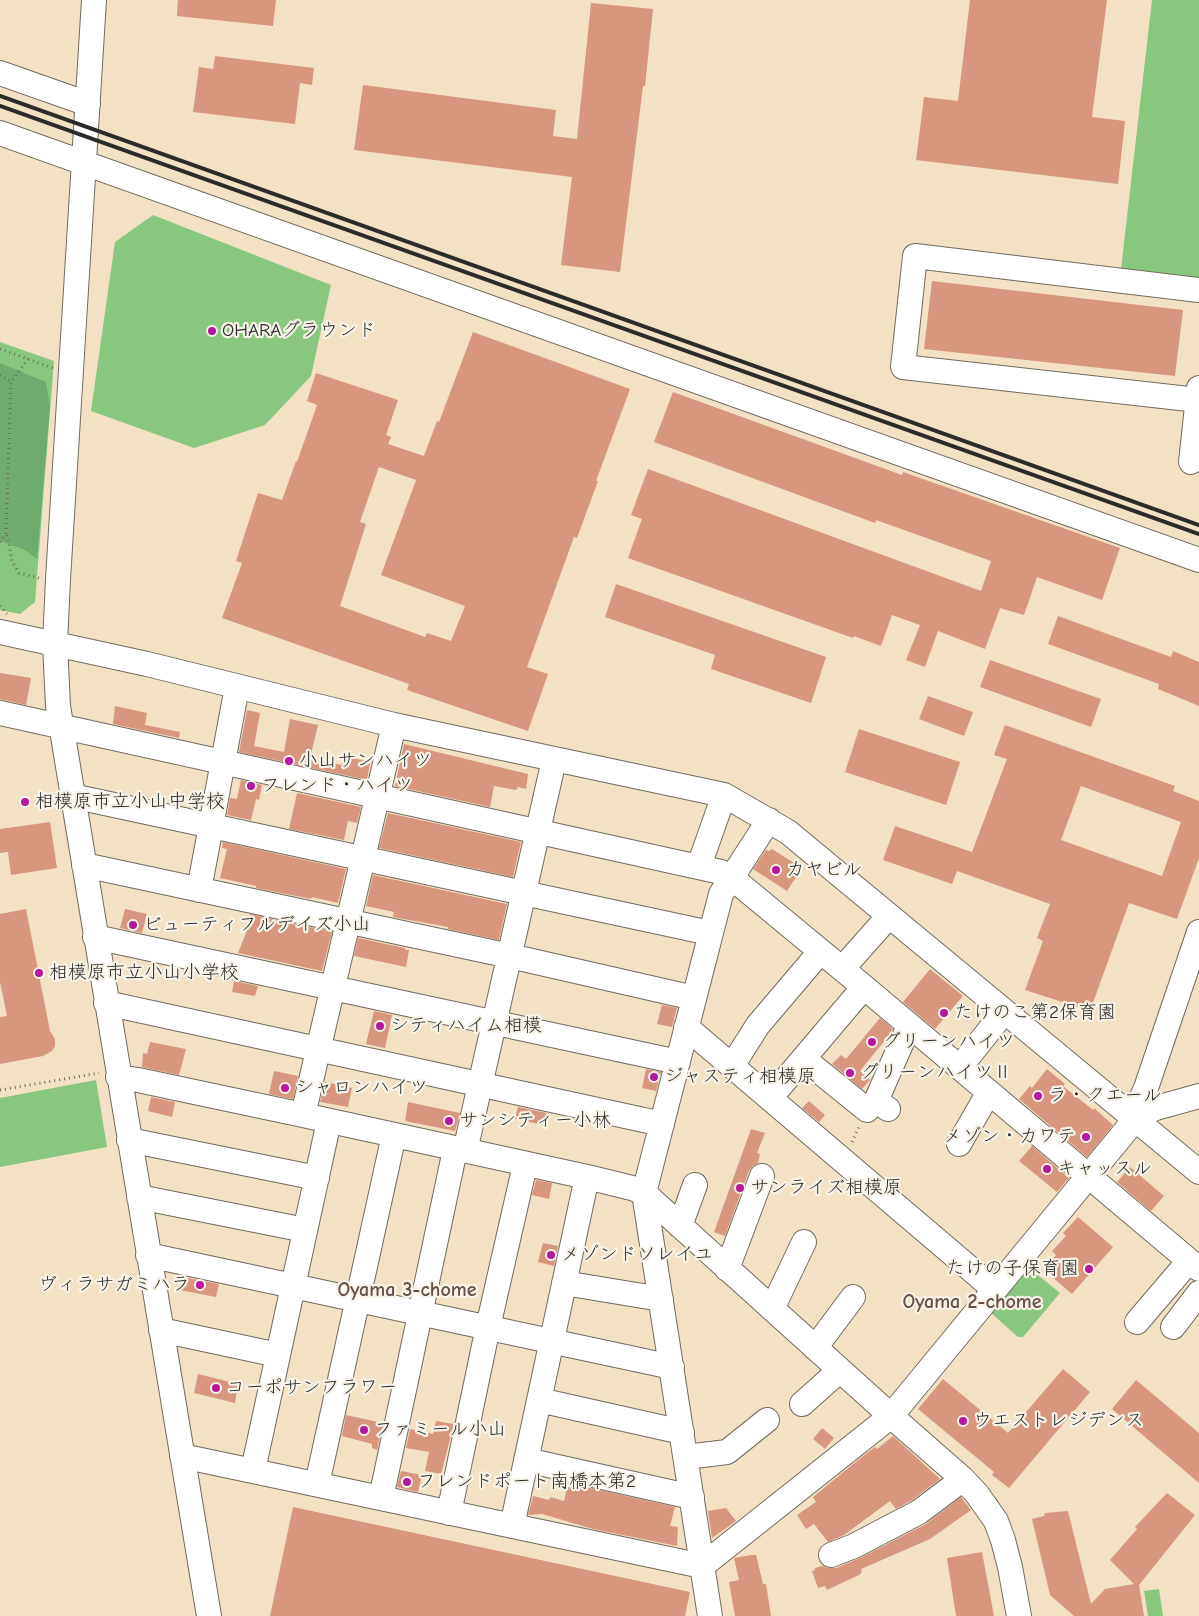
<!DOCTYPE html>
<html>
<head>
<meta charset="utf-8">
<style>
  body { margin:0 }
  canvas { display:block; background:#f2e1c4 }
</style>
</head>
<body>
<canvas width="1199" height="1616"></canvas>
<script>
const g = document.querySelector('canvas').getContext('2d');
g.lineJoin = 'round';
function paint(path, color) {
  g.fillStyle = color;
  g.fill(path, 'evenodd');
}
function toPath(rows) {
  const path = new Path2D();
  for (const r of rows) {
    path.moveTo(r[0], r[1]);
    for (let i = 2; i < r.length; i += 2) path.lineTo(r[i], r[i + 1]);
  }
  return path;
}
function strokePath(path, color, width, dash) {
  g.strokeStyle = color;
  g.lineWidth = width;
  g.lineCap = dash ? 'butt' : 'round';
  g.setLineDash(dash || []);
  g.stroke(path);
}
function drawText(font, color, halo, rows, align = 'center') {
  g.font = font + ' "Comic Neue","Klee One",sans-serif';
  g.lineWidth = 4.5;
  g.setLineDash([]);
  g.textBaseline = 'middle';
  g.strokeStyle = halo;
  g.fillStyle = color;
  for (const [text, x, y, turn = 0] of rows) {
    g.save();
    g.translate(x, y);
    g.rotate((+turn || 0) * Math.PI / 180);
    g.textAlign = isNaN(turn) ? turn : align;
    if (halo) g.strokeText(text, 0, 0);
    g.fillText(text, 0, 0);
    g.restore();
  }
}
paint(toPath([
  [1152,0,1199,0,1199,278,1121,269],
  [153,215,331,285,311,376,265,425,194,448,91,411,115,242],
  [0,342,54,361,35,602,20,614,0,610],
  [96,1080,107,1147,0,1167,0,1098],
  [1028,1267,1060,1293,1023,1337,1018,1337,990,1312],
  [1159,1589,1163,1616,1148,1616,1144,1591]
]), '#89c77e');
paint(toPath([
  [0,363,46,382,50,406,37,559,23,549,0,541]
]), '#6eac6d');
paint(toPath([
  [178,0,276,0,273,26,177,16],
  [970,0,1107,0,1092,117,1125,121,1118,184,916,160,924,97,958,101],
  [591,3,653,9,645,86,643,86,620,272,561,265,572,177,354,150,363,85,556,110,553,136,577,139],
  [215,56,314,68,312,85,300,83,295,124,193,112,199,67,213,69],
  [932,281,1183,310,1175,376,924,349],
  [473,332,630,389,596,481,598,481,577,538,574,537,527,667,548,674,528,731,407,690,409,684,222,618,242,563,236,561,258,493,282,500,296,461,297,462,317,405,307,401,316,373,398,400,386,435,391,437,388,444,424,456,437,421,439,422],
  [379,467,416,480,381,575,465,606,451,641,427,633,425,637,340,606,366,524,360,522],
  [673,392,902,475,903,472,1120,548,1102,600,1037,577,1024,615,1000,608,985,649,938,631,925,667,906,660,920,625,892,615,881,646,854,636,853,638,628,558,642,519,631,515,648,469,981,591,991,561,876,520,875,523,654,442],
  [616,584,826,657,811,703,711,669,715,655,605,617],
  [1058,616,1171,657,1173,651,1199,662,1199,706,1158,689,1159,684,1048,644],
  [990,660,1101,699,1091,727,980,687],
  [0,673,31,678,26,705,0,699],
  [928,696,973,712,964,736,919,719],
  [115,706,147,713,145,725,180,732,179,738,113,724],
  [247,710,260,713,254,746,284,752,290,719,318,725,310,758,342,765,344,756,370,762,367,780,239,752],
  [1005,725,1175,786,1173,791,1199,801,1199,858,1177,919,1129,903,1090,1011,1025,990,1043,941,1037,938,1050,904,957,871,952,884,883,860,895,826,972,852,1007,759,994,755],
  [1081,786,1181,822,1162,876,1061,840],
  [859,729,960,762,946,805,845,772],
  [404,744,528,774,526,789,518,787,516,790,494,786,490,807,395,786],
  [241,780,262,785,259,800,256,799,251,820,227,815,230,798,237,799],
  [297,793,361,807,357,823,348,821,344,840,289,829],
  [388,813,521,842,513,877,379,848],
  [50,822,57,868,11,875,8,852,0,853,0,829],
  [223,842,346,869,338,903,312,897,311,899,256,888,256,886,220,878,227,849,222,848],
  [772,849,797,865,796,868,800,871,787,891,753,869,766,850,769,851],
  [373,875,507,904,499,940,448,929,448,927,393,917,394,912,366,906],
  [26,909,50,1031,55,1039,55,1046,52,1051,43,1056,0,1064,0,1017,7,1016,0,982,0,914],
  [125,909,147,914,142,933,120,928],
  [250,914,332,932,322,971,238,953,246,933],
  [358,938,405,948,405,950,409,950,406,967,354,956],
  [930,969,963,996,935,1029,903,1002],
  [234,981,258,986,255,996,232,992],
  [662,1005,677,1008,672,1027,657,1024],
  [374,1011,392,1015,385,1048,366,1044],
  [880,1018,893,1029,890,1034,860,1071,870,1080,862,1089,832,1064,841,1055,846,1059],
  [150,1042,186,1049,179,1075,142,1067,143,1053,147,1054],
  [646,1069,661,1072,656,1091,642,1088],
  [1047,1069,1065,1084,1063,1086,1093,1110,1094,1108,1113,1125,1087,1157,1019,1099,1030,1086,1032,1088],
  [274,1071,298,1076,293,1099,269,1094],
  [325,1082,352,1088,348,1107,320,1102],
  [151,1097,175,1102,172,1117,148,1111],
  [809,1101,825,1115,819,1122,802,1108],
  [408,1102,460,1113,455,1131,405,1121],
  [518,1107,547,1113,544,1125,515,1119],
  [751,1129,765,1133,757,1153,760,1154,758,1163,753,1166,749,1171,725,1236,714,1232],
  [1032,1146,1069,1178,1057,1192,1019,1161],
  [1130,1167,1164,1196,1151,1211,1117,1182],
  [536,1180,552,1183,549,1199,532,1195],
  [1078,1217,1113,1247,1072,1294,1044,1270,1056,1255,1052,1251,1066,1236,1063,1233],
  [543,1243,558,1246,554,1266,538,1262],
  [183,1277,219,1284,216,1297,180,1290],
  [1063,1369,1090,1392,1009,1488,992,1475,994,1472,918,1409,943,1379,1008,1433],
  [198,1374,238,1384,235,1403,194,1393],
  [1136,1380,1199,1433,1199,1483,1112,1409],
  [346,1415,383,1423,377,1450,372,1448,372,1444,342,1436],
  [436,1421,454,1424,441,1474,425,1471,429,1452,406,1448,410,1429,433,1434],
  [822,1428,834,1438,825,1449,813,1439],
  [893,1436,940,1479,912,1500,896,1509,890,1501,844,1535,828,1542,814,1524,806,1529,797,1515,816,1502,813,1497,858,1460,875,1447,877,1449],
  [401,1471,422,1475,418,1492,397,1487],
  [568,1483,675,1507,670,1526,678,1527,677,1546,593,1529,542,1514,528,1515,533,1496,549,1500,550,1497,564,1501],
  [1167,1493,1195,1515,1139,1585,1144,1616,1074,1616,1050,1595,1032,1519,1044,1516,1045,1513,1068,1511,1091,1604,1105,1589,1134,1584,1110,1560,1137,1529,1135,1527],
  [961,1497,971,1510,930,1539,861,1569,862,1572,859,1575,827,1590,825,1586,818,1588,812,1571,815,1570,815,1568,822,1566,828,1568,836,1568,860,1558,926,1524],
  [293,1507,690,1592,685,1616,270,1616],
  [726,1508,736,1521,712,1538,708,1511],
  [982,1552,994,1616,956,1616,947,1558],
  [751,1555,756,1555,763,1584,766,1584,771,1616,735,1616,729,1582,739,1580,734,1558]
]), '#d8967f');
const minor = toPath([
  [94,0,58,579,55,644,58,706,209,1616],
  [0,73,88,104],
  [0,133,1199,560],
  [1198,400,903,367,915,256,1199,290],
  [1191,462,1199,388],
  [0,632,147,664,394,725,724,795,788,832,1199,1172],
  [0,713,721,872,732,878,864,987,1199,1269],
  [72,796,710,933],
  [84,865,510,956,694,998],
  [699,866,724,795],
  [199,890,237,687],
  [95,937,678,1062],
  [842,969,889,916],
  [106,1003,662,1124],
  [686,1027,994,1289],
  [804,1059,867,1110],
  [732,1066,758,1025,820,952],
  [960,1067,1004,1012],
  [118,1077,138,1080,303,1115,587,1177,632,1188,644,1193,891,1416,963,1479,977,1494,996,1521,1003,1540,1010,1567,1019,1616],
  [770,1098,864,987],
  [888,1109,876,1101,909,1026],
  [303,1115,394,725],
  [1133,1117,1156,1108,1199,1096],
  [129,1140,317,1178],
  [959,1144,989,1092],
  [465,1151,554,760],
  [139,1197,305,1230],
  [680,1226,695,1185],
  [148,1255,672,1367],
  [727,1269,762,1176],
  [564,1283,661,1299],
  [772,1309,804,1242],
  [1137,1322,1189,1261],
  [1173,1327,1199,1293],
  [161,1330,278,1355],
  [815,1348,853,1297],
  [539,1400,682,1432],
  [802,1404,840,1370],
  [182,1456,702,1566],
  [686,1457,727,1452,767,1420],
  [526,1460,692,1497],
  [253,1470,329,1121],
  [317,1484,394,1135],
  [381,1498,455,1150],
  [449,1513,488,1327,525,1165],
  [512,1526,587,1177],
  [831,1555,854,1546,919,1512,963,1479],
  [702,1566,891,1416,1128,1128,1146,1088,1199,932],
  [710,1616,644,1193,721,894,769,820]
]);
strokePath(minor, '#716b61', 26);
strokePath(toPath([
  [0,349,53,368],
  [0,375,11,382],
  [7,535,12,561,19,573,39,578],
  [0,542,6,534,11,382,28,359],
  [0,606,7,614],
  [0,1090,99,1073],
  [852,1142,860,1125]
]), '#716b61', 3, [1, 4]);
strokePath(minor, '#fff', 24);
strokePath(toPath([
  [0,96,1199,525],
  [0,106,1199,534]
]), '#2b2b2b', 4);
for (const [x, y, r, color] of [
  [212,331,5,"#b5179e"],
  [289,761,5,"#b5179e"],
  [251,786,5,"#b5179e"],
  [25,802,5,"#b5179e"],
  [776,870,5,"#b5179e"],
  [133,925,5,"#b5179e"],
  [39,973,5,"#b5179e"],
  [944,1013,5,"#b5179e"],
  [380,1026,5,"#b5179e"],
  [872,1042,5,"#b5179e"],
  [850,1073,5,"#b5179e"],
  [654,1077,5,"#b5179e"],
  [285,1088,5,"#b5179e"],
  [1038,1096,5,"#b5179e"],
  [449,1121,5,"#b5179e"],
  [1086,1137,5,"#b5179e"],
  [1047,1169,5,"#b5179e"],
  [740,1188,5,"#b5179e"],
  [551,1255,5,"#b5179e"],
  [1089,1269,5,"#b5179e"],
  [200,1285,5,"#b5179e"],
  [216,1388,5,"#b5179e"],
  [963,1421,5,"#b5179e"],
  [364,1430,5,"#b5179e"],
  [407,1482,5,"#b5179e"]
]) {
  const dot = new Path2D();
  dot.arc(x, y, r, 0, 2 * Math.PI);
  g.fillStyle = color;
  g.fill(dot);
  strokePath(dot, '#f7f3e8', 2);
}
drawText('19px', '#2b2b2b', '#f7f3e8', [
  ["OHARAグラウンド",222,331],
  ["小山サンハイツ",299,761],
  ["フレンド・ハイツ",261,786],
  ["相模原市立小山中学校",35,802],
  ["カヤビル",786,870],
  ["ビューティフルデイズ小山",143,925],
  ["相模原市立小山小学校",49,973],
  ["たけのこ第2保育園",954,1013],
  ["シティハイム相模",390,1026],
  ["グリーンハイツ",882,1042],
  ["グリーンハイツⅡ",860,1073],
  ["ジャスティ相模原",664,1077],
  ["シャロンハイツ",295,1088],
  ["ラ・クエール",1048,1096],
  ["サンシティー小林",459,1121],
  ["メゾン・カワテ",1076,1137,"right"],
  ["キャッスル",1057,1169],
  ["サンライズ相模原",750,1188],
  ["メゾンドソレイユ",561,1255],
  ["たけの子保育園",1079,1269,"right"],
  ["ヴィラサガミハラ",190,1285,"right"],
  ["コーポサンフラワー",226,1388],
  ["ウエストレジデンス",973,1421],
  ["ファミール小山",374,1430],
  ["フレンドポート南橋本第2",417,1482]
], 'left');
drawText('bold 20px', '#685048', '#f7f3e8', [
  ["Oyama 3-chome",407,1290],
  ["Oyama 2-chome",972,1302]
]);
</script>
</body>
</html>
